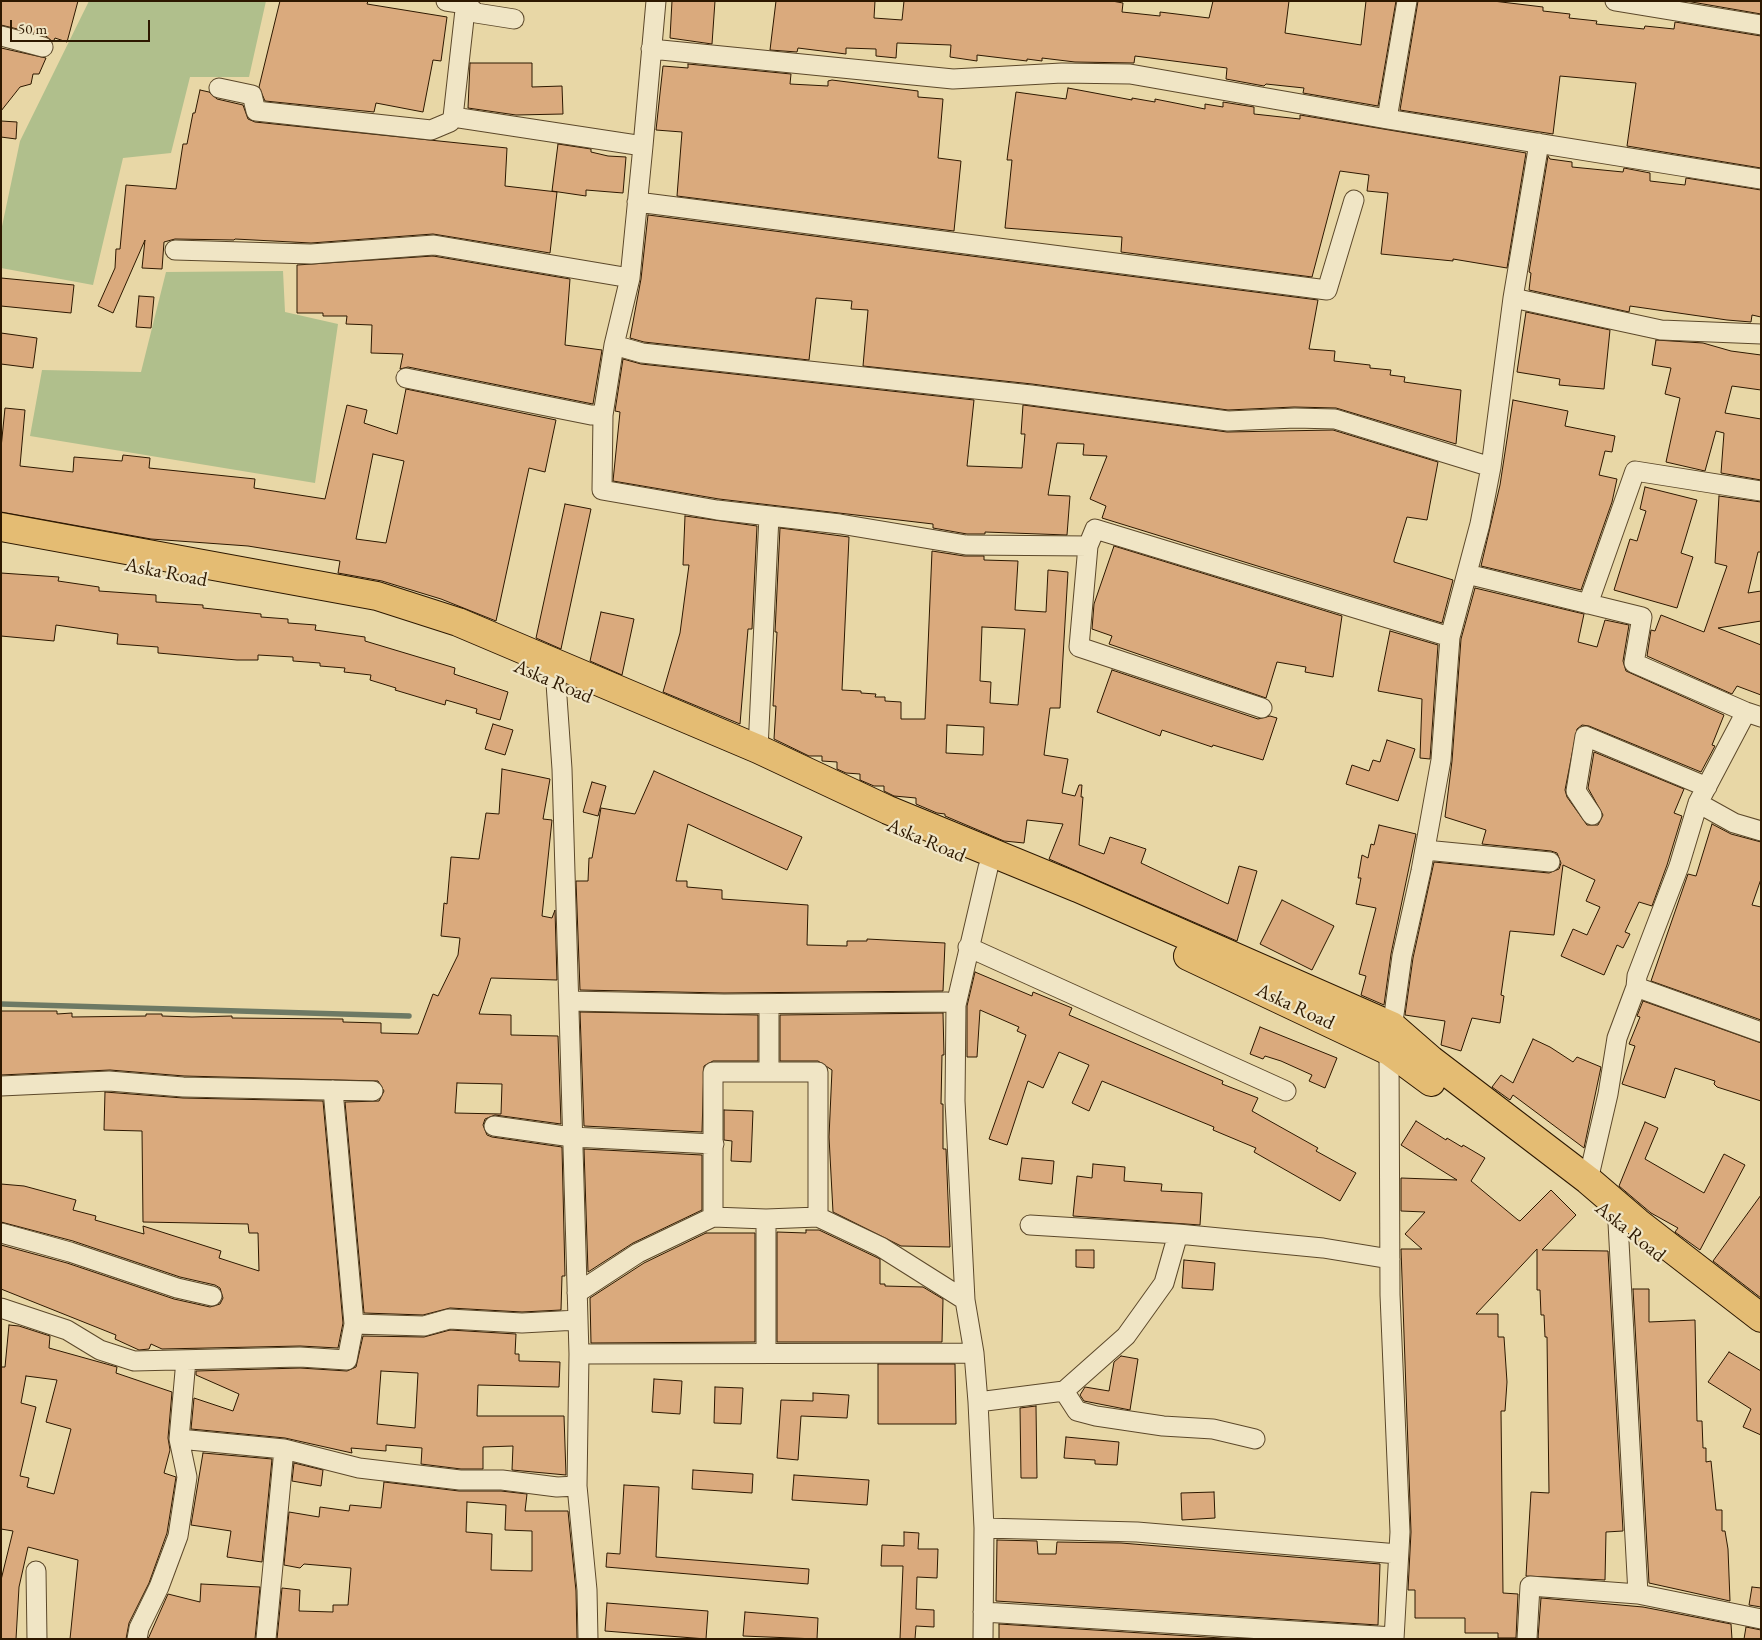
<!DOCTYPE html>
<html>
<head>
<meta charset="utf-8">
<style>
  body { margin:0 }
  #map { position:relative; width:1762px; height:1640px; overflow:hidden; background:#e8d7a6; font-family:"EB Garamond",serif }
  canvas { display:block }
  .frame { position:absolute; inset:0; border:2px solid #2d1800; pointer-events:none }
  .scale { position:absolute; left:10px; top:20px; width:140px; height:22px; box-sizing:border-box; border:2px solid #2d1800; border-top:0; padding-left:6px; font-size:15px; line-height:18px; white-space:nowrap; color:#2d1800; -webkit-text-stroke:4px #f0e5c5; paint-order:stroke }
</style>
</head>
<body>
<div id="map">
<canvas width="1762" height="1640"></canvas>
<div class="frame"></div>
<div class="scale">50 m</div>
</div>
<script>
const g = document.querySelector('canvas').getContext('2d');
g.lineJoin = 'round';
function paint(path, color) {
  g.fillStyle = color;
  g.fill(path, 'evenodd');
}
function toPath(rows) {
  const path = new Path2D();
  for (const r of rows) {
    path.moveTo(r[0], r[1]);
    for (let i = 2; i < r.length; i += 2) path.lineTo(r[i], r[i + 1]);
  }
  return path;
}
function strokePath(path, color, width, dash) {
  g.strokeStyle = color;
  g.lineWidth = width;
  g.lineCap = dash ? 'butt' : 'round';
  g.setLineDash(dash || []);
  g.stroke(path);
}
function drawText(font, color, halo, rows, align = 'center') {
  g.font = font + ' "EB Garamond",serif';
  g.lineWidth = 4.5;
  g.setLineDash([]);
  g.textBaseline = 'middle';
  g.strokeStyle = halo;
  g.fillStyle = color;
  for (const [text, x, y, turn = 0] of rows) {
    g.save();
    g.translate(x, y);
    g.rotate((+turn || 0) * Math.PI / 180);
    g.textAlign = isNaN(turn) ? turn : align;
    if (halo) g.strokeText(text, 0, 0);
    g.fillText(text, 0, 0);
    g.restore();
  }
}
paint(toPath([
  [89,1,266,1,249,77,190,77,171,153,123,158,93,285,1,268,1,231,20,141],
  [283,271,285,312,338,324,315,483,30,436,42,370,141,372,166,272]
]), '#b0bf8c');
strokePath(toPath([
  [1,1004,409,1016]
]), '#6d7964', 5.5);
const building = toPath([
  [1,1,78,1,67,42,55,38,53,42,46,36,1,25,1,1],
  [280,1,368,1,367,4,447,17,441,61,433,60,423,112,376,103,374,112,265,101,259,87,280,1],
  [672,1,715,1,712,44,670,38,672,1],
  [776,1,875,1,874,18,902,20,904,1,1112,1,1123,3,1122,12,1160,16,1160,12,1209,18,1213,1,1289,1,1285,33,1361,45,1366,1,1396,1,1378,106,1303,93,1304,88,1266,84,1264,86,1226,79,1227,68,1135,56,1134,63,1075,62,1042,58,1042,61,1027,59,1027,61,977,55,977,61,950,57,951,45,897,43,896,58,876,56,876,49,846,48,846,54,798,48,797,52,770,50,776,1],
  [1418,1,1493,1,1543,7,1543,11,1570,14,1569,18,1597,21,1596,24,1644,29,1645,26,1674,29,1675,22,1761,36,1761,168,1627,146,1636,83,1560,76,1553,134,1400,110,1418,1],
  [1686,1,1761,1,1761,14,1686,1],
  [1,48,46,58,39,74,33,74,31,84,20,87,1,111,1,48],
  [470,63,532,63,532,87,562,86,563,114,516,115,468,108,470,63],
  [688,64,791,74,790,84,828,86,828,81,832,80,918,91,918,97,943,99,938,158,961,161,954,231,677,196,682,132,656,130,663,66,688,68,688,64],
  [1068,88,1132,100,1132,98,1155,102,1155,99,1205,109,1205,104,1223,107,1223,102,1254,107,1254,114,1300,119,1300,115,1526,153,1507,268,1453,259,1453,261,1381,254,1388,193,1367,191,1369,175,1340,171,1312,277,1121,252,1122,237,1005,228,1012,160,1007,160,1016,92,1066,99,1068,88],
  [200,90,209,92,217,99,243,105,248,119,255,122,507,148,505,186,557,192,550,253,433,234,311,243,235,239,234,240,175,239,164,242,162,269,142,268,145,240,113,313,98,306,115,268,116,249,120,249,126,185,176,189,183,144,187,144,193,113,195,113,200,90],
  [1,121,17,122,16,139,1,137,1,121],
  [558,144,591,149,591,152,608,156,626,157,623,193,586,190,586,196,552,191,558,144],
  [1548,156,1550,159,1572,162,1572,167,1623,172,1624,168,1650,173,1650,181,1685,185,1686,178,1761,190,1761,317,1752,315,1751,322,1727,320,1630,306,1629,312,1529,290,1531,273,1529,272,1548,156],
  [648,215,1318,300,1309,349,1335,351,1334,361,1370,365,1370,368,1391,370,1390,375,1405,377,1404,382,1461,390,1456,444,1336,408,1294,407,1228,410,1032,384,863,366,868,310,851,309,852,301,816,298,809,360,644,342,630,338,641,279,648,215],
  [433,256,570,279,565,345,602,350,593,404,408,367,400,369,403,354,371,353,372,325,346,324,347,316,323,316,323,313,297,313,297,265,433,256],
  [1,278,74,285,71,313,1,306,1,278],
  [139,296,154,297,151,328,136,327,139,296],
  [1526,312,1610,330,1604,389,1559,385,1560,379,1517,372,1526,312],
  [1,333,37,338,33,368,1,364,1,333],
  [1656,340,1703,343,1731,351,1761,355,1761,390,1732,386,1725,413,1761,419,1761,480,1721,473,1724,433,1716,431,1705,471,1666,462,1680,398,1665,394,1671,368,1652,365,1656,340],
  [623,359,641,364,974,400,967,466,1022,468,1025,434,1021,434,1023,405,1227,432,1333,430,1438,462,1427,520,1407,517,1394,560,1394,562,1453,580,1442,623,1102,518,1106,506,1090,499,1107,456,1083,455,1084,444,1057,443,1048,495,1070,496,1067,535,985,532,985,534,967,534,933,528,933,524,719,499,613,481,620,412,615,411,623,359],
  [406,389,556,420,545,472,529,468,496,621,441,599,382,581,338,573,340,561,248,546,151,539,1,512,1,448,5,408,25,410,20,466,73,472,74,457,122,461,123,455,150,458,149,468,255,479,254,488,325,499,347,405,367,410,364,423,397,434,406,389],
  [373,454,404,461,386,543,356,539,373,454],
  [1513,400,1568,411,1565,426,1615,436,1612,452,1605,451,1599,475,1617,479,1612,502,1581,590,1481,566,1500,485,1513,400],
  [1645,487,1697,500,1681,553,1693,557,1677,608,1614,590,1630,539,1637,541,1646,511,1640,509,1645,487],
  [1719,496,1761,502,1761,552,1758,552,1748,593,1761,591,1761,621,1718,628,1761,645,1761,695,1737,686,1732,694,1647,656,1651,630,1655,631,1661,615,1704,632,1727,566,1715,563,1719,496],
  [565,504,591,509,561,649,536,638,565,504],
  [685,516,757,526,752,629,748,629,740,724,663,692,680,633,689,565,683,565,685,516],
  [780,528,849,537,842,690,861,691,861,693,876,694,875,697,885,697,885,701,901,702,901,719,925,719,932,551,964,556,984,556,984,560,1018,561,1015,610,1046,612,1048,570,1068,572,1060,708,1050,708,1044,755,1068,759,1062,793,1075,796,1079,785,1082,785,1081,797,1083,797,1079,845,1104,854,1110,837,1146,849,1141,863,1228,904,1239,866,1257,871,1237,941,1049,859,1063,824,1027,820,1024,843,1004,841,945,816,945,814,937,813,916,804,916,798,894,796,884,791,884,786,874,786,860,780,860,774,846,773,837,769,837,762,822,761,822,756,809,756,774,739,776,706,773,706,777,632,775,632,780,528],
  [982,627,1025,629,1018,705,990,703,991,682,980,681,982,627],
  [947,725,984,727,983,755,946,753,947,725],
  [1114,546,1342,616,1333,677,1305,672,1306,667,1277,662,1266,698,1109,644,1112,636,1092,629,1094,604,1114,546],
  [1,573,59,577,58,581,99,587,99,591,156,595,156,602,203,605,203,608,261,614,261,617,288,619,288,623,316,625,315,630,365,637,365,641,455,668,454,674,508,692,500,720,476,713,477,709,446,700,445,705,395,690,396,688,370,680,371,675,344,672,345,668,320,666,320,663,293,661,293,657,258,655,258,660,237,660,158,653,158,647,117,644,118,634,56,625,54,641,1,636,1,573],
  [1475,588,1584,614,1578,642,1597,647,1605,620,1629,625,1623,661,1626,671,1724,715,1712,745,1715,746,1701,772,1589,726,1582,725,1577,729,1565,790,1567,797,1587,825,1598,825,1603,815,1588,788,1594,752,1684,789,1674,813,1682,816,1667,865,1652,906,1639,902,1625,932,1630,934,1623,948,1617,945,1604,975,1561,956,1573,929,1587,935,1600,907,1586,901,1595,880,1563,865,1554,935,1510,931,1501,995,1504,996,1500,1023,1472,1018,1461,1051,1441,1045,1445,1021,1405,1015,1413,958,1434,862,1549,873,1559,869,1561,863,1557,853,1551,851,1482,844,1486,830,1445,817,1452,761,1461,639,1475,588],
  [601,612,634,619,622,675,590,661,601,612],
  [1390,631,1438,645,1430,759,1420,758,1422,699,1378,691,1390,631],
  [1112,670,1258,719,1270,716,1277,718,1263,760,1213,745,1212,747,1162,730,1160,736,1097,712,1112,670],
  [493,724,513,730,505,755,485,749,493,724],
  [1387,740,1415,749,1398,801,1346,784,1352,765,1369,771,1373,760,1380,762,1387,740],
  [502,769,550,779,543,819,552,820,542,916,552,918,555,910,557,980,491,978,479,1014,511,1015,511,1035,558,1036,561,1124,495,1115,485,1119,483,1125,487,1135,492,1137,562,1147,565,1276,562,1276,561,1310,522,1312,450,1308,423,1315,364,1313,345,1102,379,1101,384,1091,378,1081,184,1076,110,1070,1,1075,1,1011,57,1011,57,1014,72,1013,72,1017,146,1016,146,1014,162,1014,162,1016,192,1017,232,1016,232,1018,343,1019,343,1022,381,1023,381,1033,418,1034,433,994,438,996,458,955,460,938,441,936,444,903,447,904,451,857,479,859,486,813,499,814,502,769],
  [457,1083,502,1084,501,1114,455,1113,457,1083],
  [654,771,802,837,787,870,688,824,676,881,687,881,687,887,722,890,722,899,808,905,807,945,847,946,847,941,867,941,867,939,945,943,943,991,724,993,580,990,576,881,588,881,589,858,592,858,601,808,635,814,654,771],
  [592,782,606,786,598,816,583,812,592,782],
  [1712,824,1731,834,1761,842,1761,879,1752,905,1761,907,1761,1020,1651,981,1688,874,1696,876,1712,824],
  [1379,825,1416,834,1391,954,1384,1005,1361,995,1366,976,1359,974,1376,908,1356,904,1361,878,1358,878,1362,855,1368,858,1371,844,1374,845,1379,825],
  [1282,900,1334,926,1312,970,1260,944,1282,900],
  [975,972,1032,996,1033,992,1072,1008,1069,1015,1223,1081,1222,1084,1258,1098,1252,1111,1318,1148,1316,1151,1356,1173,1340,1201,1254,1152,1256,1148,1213,1130,1214,1127,1102,1081,1089,1111,1072,1103,1089,1065,1059,1052,1043,1088,1028,1081,1007,1145,989,1139,1026,1035,1017,1031,1019,1027,980,1010,977,1057,967,1057,967,1006,975,972],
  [1643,1001,1761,1043,1761,1101,1717,1087,1714,1084,1715,1081,1675,1068,1665,1098,1622,1084,1635,1046,1629,1044,1640,1017,1637,1016,1643,1001],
  [580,1012,758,1015,758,1061,713,1061,704,1066,702,1132,584,1126,580,1012],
  [943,1013,944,1055,942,1055,941,1104,943,1104,943,1149,946,1149,950,1247,901,1246,833,1212,829,1137,832,1070,818,1061,780,1061,780,1015,943,1013],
  [1260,1027,1337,1058,1325,1088,1309,1081,1312,1075,1281,1061,1265,1056,1263,1059,1250,1054,1260,1027],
  [1533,1039,1550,1047,1573,1062,1577,1057,1601,1067,1584,1148,1513,1095,1510,1100,1492,1087,1501,1075,1513,1083,1533,1039],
  [105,1092,183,1098,323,1101,343,1323,338,1348,300,1346,162,1349,151,1344,149,1349,139,1350,115,1339,116,1335,1,1289,1,1245,67,1263,174,1299,210,1307,220,1304,223,1298,220,1288,215,1285,180,1277,73,1241,1,1222,1,1184,24,1186,76,1200,73,1210,96,1216,95,1220,144,1234,143,1226,221,1251,219,1258,259,1271,258,1233,249,1233,248,1224,143,1222,142,1131,104,1130,105,1092],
  [724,1110,753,1111,751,1162,731,1161,732,1141,724,1140,724,1110],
  [1416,1121,1446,1140,1447,1138,1462,1147,1463,1145,1485,1158,1471,1181,1518,1220,1520,1221,1551,1190,1576,1215,1542,1250,1608,1251,1623,1531,1606,1532,1605,1580,1526,1576,1531,1492,1549,1493,1547,1337,1545,1337,1544,1315,1541,1315,1540,1290,1537,1290,1537,1249,1476,1314,1498,1314,1498,1337,1504,1337,1507,1382,1505,1411,1501,1411,1503,1593,1518,1594,1516,1638,1498,1638,1498,1633,1465,1633,1465,1618,1415,1618,1415,1590,1408,1590,1411,1532,1401,1249,1422,1249,1405,1234,1425,1212,1401,1211,1401,1178,1457,1180,1401,1145,1416,1121],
  [1645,1122,1658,1128,1645,1159,1704,1193,1724,1154,1745,1165,1700,1250,1675,1232,1678,1228,1651,1213,1619,1186,1645,1122],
  [584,1149,702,1155,702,1210,633,1243,588,1272,584,1149],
  [1022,1158,1054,1161,1052,1184,1019,1180,1022,1158],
  [1093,1164,1125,1167,1124,1181,1162,1184,1161,1191,1202,1193,1200,1225,1073,1216,1077,1176,1092,1178,1093,1164],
  [1761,1195,1761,1298,1713,1261,1761,1195],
  [806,1230,819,1230,880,1259,880,1284,885,1284,885,1286,923,1287,943,1299,942,1342,777,1342,777,1232,806,1233,806,1230],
  [706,1233,755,1233,755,1342,591,1343,590,1298,644,1263,706,1233],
  [1076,1250,1094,1250,1094,1268,1076,1267,1076,1250],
  [1184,1260,1215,1263,1213,1290,1182,1288,1184,1260],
  [1633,1289,1649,1289,1649,1322,1695,1320,1697,1421,1702,1421,1703,1448,1706,1448,1706,1462,1711,1461,1716,1510,1722,1510,1722,1531,1725,1531,1728,1549,1730,1601,1649,1583,1633,1289],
  [9,1325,19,1326,50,1336,49,1348,117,1367,116,1373,172,1392,168,1438,170,1450,164,1473,176,1477,167,1533,149,1583,129,1623,126,1639,70,1639,78,1560,28,1547,19,1587,16,1639,1,1639,1,1580,13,1531,1,1529,1,1367,5,1367,9,1325],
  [26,1376,57,1380,46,1422,71,1429,54,1494,27,1487,29,1478,20,1476,36,1407,21,1403,26,1376],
  [450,1330,516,1334,515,1354,519,1354,519,1361,560,1362,559,1387,478,1385,477,1416,564,1416,566,1475,512,1470,513,1446,483,1447,483,1469,461,1469,421,1464,422,1448,386,1445,386,1451,351,1448,352,1453,285,1438,191,1429,194,1398,233,1411,239,1394,196,1375,196,1371,300,1368,347,1371,356,1367,363,1336,424,1337,450,1330],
  [381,1371,418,1373,415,1428,377,1424,381,1371],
  [1729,1352,1761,1371,1761,1435,1743,1427,1751,1409,1708,1382,1729,1352],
  [1121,1356,1138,1359,1130,1410,1084,1401,1080,1395,1085,1387,1109,1391,1114,1362,1121,1356],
  [878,1364,955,1364,956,1424,878,1424,878,1364],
  [654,1379,682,1381,680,1414,652,1412,654,1379],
  [715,1387,743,1388,741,1424,714,1423,715,1387],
  [813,1393,849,1395,847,1418,801,1416,798,1460,777,1458,781,1400,813,1401,813,1393],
  [1036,1406,1037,1478,1021,1478,1020,1408,1036,1406],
  [1066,1437,1119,1442,1117,1465,1095,1464,1095,1460,1064,1458,1066,1437],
  [203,1453,272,1459,262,1562,227,1557,231,1531,191,1525,203,1453],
  [294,1463,323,1470,321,1486,292,1481,294,1463],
  [693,1470,753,1474,752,1493,692,1489,693,1470],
  [794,1475,869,1480,867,1505,792,1500,794,1475],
  [384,1482,459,1491,501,1491,527,1494,525,1511,568,1511,576,1591,577,1639,277,1639,282,1588,300,1590,299,1611,333,1612,333,1605,348,1605,351,1568,304,1564,300,1568,284,1565,289,1512,319,1517,320,1507,349,1511,350,1505,381,1508,384,1482],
  [467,1502,506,1505,505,1530,532,1531,532,1571,491,1570,492,1534,466,1532,467,1502],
  [624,1485,659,1487,656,1557,809,1569,808,1584,606,1567,607,1553,620,1554,624,1485],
  [1214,1492,1215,1518,1182,1520,1181,1493,1214,1492],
  [904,1532,919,1533,918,1549,938,1549,937,1578,917,1577,916,1609,934,1610,934,1627,916,1626,915,1639,900,1639,903,1566,881,1566,882,1545,904,1546,904,1532],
  [997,1540,1037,1541,1038,1554,1056,1554,1057,1542,1121,1543,1380,1564,1378,1625,996,1601,997,1540],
  [201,1584,260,1587,255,1639,148,1639,168,1594,200,1602,201,1584],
  [1752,1587,1761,1588,1761,1607,1749,1605,1752,1587],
  [1541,1598,1643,1607,1731,1624,1732,1639,1541,1639,1538,1638,1541,1598],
  [607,1603,708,1611,706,1639,605,1631,607,1603],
  [745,1612,818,1618,817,1639,743,1636,745,1612],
  [999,1624,1237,1639,999,1639,999,1624],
  [1746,1627,1761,1630,1761,1639,1744,1639,1746,1627]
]);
paint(building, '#daaa7d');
strokePath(building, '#2d1800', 1);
const minor = toPath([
  [446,1,466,4,476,13,514,19],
  [466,1,453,117,643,146,630,278,614,345,603,415,602,490,717,510,840,524,966,545,1088,546],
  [1615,1,1761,25],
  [1,36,43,47],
  [651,49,953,79,1062,73,1130,74,1387,119,1761,179],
  [219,88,252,95,256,111,431,130,450,122,453,117],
  [1387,119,1407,1],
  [643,146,656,1],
  [637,202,1327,290,1354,200],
  [175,250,311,254,434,245,630,278],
  [1513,298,1661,330,1761,334],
  [614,345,642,353,1031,395,1228,421,1295,418,1335,419,1491,467],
  [406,378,591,415,603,415],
  [1467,574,1642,617,1634,663,1746,712,1761,717],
  [1588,604,1635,471,1761,491],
  [558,665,556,683,562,769,579,1354,577,1486,587,1590,588,1639],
  [1262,708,1079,647,1088,546,1095,529,1450,637],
  [758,749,769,516],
  [1698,803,1734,823,1761,831],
  [1592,815,1576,791,1585,736,1707,787],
  [1425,850,1550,862],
  [968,947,1286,1091],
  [1636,987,1761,1032],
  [569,1001,724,1004,947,1002,956,1005],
  [769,1004,769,1072],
  [1,1086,109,1081,183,1087,373,1091],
  [333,1090,354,1324],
  [494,1126,572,1137,714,1144],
  [1588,1180,1608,1094,1617,1038,1636,987,1637,976,1679,866,1698,803,1746,712],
  [713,1217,713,1072,818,1072,818,1217],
  [1618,1223,1638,1594],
  [1030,1225,1178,1234],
  [1,1233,70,1252,177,1288,212,1296],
  [577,1293,638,1253,713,1217,766,1219,818,1217,881,1247,965,1300],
  [1,1308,67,1330,100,1350,134,1361,300,1357,347,1360,354,1324,424,1326,449,1319,522,1323,578,1320],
  [766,1353,766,1219],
  [579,1354,974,1353],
  [1064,1391,1126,1336,1164,1283,1178,1234,1323,1248,1390,1259],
  [978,1402,1064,1391,1077,1411,1096,1416,1163,1426,1213,1429,1255,1439],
  [179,1439,284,1449,359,1468,460,1480,502,1480,557,1487,577,1486],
  [984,1528,1137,1532,1398,1554],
  [36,1571,37,1639],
  [983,1612,1394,1637],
  [137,1639,139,1628,159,1587,178,1536,187,1477,179,1439,186,1360],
  [266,1639,284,1449],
  [983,1639,984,1528,978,1402,974,1353,965,1300,955,1101,956,1005,988,868],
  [1394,1639,1400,1532,1390,1295,1389,1051,1402,956,1421,871,1441,760,1450,637,1480,524,1491,467,1513,298,1539,143],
  [1527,1639,1530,1586,1638,1594,1761,1619]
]);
const trunk = toPath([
  [1,527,377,596,458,622,758,749,888,810,1078,888,1392,1026,1431,1060,1588,1180,1637,1222,1761,1318],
  [1188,956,1389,1051,1431,1082]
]);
strokePath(minor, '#5c482a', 21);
strokePath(trunk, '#2d1800', 30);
strokePath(minor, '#f0e5c5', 19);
strokePath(trunk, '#e4bc73', 28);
drawText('20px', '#2d1800', '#f0e5c5', [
  ["Aska Road",166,573,11],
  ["Aska Road",553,682,23],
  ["Aska Road",926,841,23],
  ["Aska Road",1295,1007,25],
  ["Aska Road",1630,1232,39]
]);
</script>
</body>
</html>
